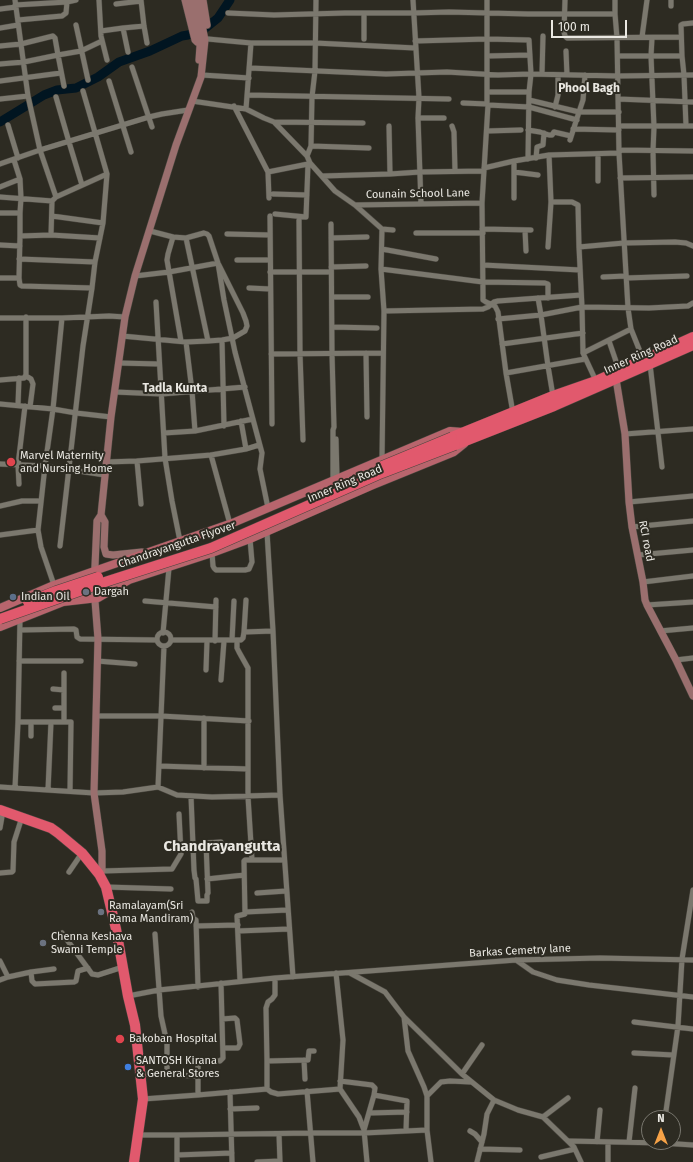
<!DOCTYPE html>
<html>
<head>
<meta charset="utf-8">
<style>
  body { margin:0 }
  #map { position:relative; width:693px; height:1162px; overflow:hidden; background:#2d2b22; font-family:"Fira Sans",sans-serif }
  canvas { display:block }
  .north { position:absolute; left:641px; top:1110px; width:40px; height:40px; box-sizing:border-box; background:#2d2b22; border:1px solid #79776f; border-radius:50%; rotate:0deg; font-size:11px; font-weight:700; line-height:16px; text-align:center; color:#eae8e2 }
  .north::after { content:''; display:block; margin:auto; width:14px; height:18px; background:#f6a247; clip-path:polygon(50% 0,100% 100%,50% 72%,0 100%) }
  .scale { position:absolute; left:551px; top:20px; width:76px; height:18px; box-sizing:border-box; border:2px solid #eae8e2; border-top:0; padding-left:5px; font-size:12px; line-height:14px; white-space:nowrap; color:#eae8e2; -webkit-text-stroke:3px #2d2b22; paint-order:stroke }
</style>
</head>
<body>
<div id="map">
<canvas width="693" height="1162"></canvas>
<div class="north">N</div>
<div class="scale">100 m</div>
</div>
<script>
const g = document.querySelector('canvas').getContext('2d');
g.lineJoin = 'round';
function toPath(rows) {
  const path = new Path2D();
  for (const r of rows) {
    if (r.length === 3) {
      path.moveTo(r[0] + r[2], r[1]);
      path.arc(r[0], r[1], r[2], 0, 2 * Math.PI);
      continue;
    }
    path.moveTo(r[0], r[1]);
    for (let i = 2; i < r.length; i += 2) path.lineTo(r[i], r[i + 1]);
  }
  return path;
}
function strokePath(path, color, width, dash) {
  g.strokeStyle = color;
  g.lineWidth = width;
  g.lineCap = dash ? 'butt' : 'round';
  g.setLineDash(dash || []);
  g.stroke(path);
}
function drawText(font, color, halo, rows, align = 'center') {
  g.font = font + ' "Fira Sans",sans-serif';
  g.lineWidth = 4;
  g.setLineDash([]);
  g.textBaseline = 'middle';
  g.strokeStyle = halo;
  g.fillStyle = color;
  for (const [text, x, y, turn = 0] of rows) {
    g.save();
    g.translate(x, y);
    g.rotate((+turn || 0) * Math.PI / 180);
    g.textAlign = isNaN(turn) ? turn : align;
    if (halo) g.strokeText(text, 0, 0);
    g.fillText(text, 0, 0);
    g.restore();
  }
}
strokePath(toPath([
  [0,122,44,95,57,90,76,88,98,77,119,62,150,51,182,36,188,35,203,30,218,18,230,0]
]), '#011521', 9);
const street = toPath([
  [15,0,28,96],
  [99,0,101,36,107,60],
  [141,0,144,26,147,43],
  [413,0,419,98,418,118,421,204],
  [487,0,487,104,488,105,482,203,483,295,483,300,486,302,495,306,498,312,506,373,513,413],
  [565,0,564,32,565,36,567,38,681,37],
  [615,0,615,14],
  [116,4,141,1],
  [15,5,67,2,76,0],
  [671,6,671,0],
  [0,9,16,7],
  [228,13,274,15,345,13,413,13,449,12,528,14,615,14,617,38,619,153,628,308,631,329,643,359],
  [18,20,62,16,66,13,67,2],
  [76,25,88,80],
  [0,28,18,25],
  [123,28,144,26],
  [101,31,123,28,128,52],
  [642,37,647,0],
  [652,38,651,56,654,127,653,151,654,195],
  [208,39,251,43,315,43,415,48],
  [364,39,364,13],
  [415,41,487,39,529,40,531,74,529,92,528,159],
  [0,46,21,44,53,36,55,38,58,55,24,62,0,64],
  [566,51,567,75],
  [487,56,530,55],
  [618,56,682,56],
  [132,67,152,127],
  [250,68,386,74,447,72,498,75,531,74,618,76,693,75],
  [542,74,543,36],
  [202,75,249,78],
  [0,81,61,73],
  [109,81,131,152],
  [64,86,58,55,81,51,102,41],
  [487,92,529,92],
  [247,95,449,99],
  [56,97,69,142,82,185],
  [0,99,28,96,40,150,56,197],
  [618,99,693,102],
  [529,100,579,112,583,100,585,75],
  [192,101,246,109,264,118,274,122,307,156,310,163,335,191,355,205,382,229,393,230],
  [463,103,487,104],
  [488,105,529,107,577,120],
  [234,106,268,172,269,198],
  [555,107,558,95,558,75],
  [246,109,251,43],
  [418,118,444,118],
  [274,122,363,123],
  [8,125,18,158],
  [389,126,390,174],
  [452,126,454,132,455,171],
  [619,126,686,126,684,75,682,56,681,25,683,24,693,23],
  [686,126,693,126],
  [573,129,619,130],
  [528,130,540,132,549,135,552,135,554,132,571,136],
  [487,131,521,130],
  [570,140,579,112,619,112],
  [311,146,369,148],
  [619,150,693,151],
  [598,154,598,181],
  [549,155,619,153],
  [307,156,311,146,312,97,315,71,316,0],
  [536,158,537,147,543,145,544,133],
  [0,164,40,150,149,117,162,114,188,110],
  [484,168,514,161,549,155,551,202,572,202,578,205,579,247,582,307,583,353,596,381],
  [268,172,308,164,310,163],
  [514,172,538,175],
  [323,176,390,174,420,172,484,171],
  [620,178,693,177],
  [0,187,20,179],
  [273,194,307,195],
  [0,197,52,201,56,197,107,174,83,91],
  [514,198,514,161],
  [355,205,482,203],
  [0,213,20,213,21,198,20,179,14,160],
  [20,213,20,236,19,278,20,285,22,286,92,288],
  [275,214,306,217,308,164],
  [52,216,103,223],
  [270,216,272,424],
  [299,220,300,354,303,440],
  [331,224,332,354,334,427,333,430,333,479],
  [382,229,381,269,384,311,382,459],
  [482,229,531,230],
  [525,230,526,251],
  [150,231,173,237,186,238],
  [416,233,483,233],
  [227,234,270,235],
  [51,235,52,201],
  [20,236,51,235,100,238],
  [173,237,168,254,167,260,181,341],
  [331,238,367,237],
  [0,245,20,246],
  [548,247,551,202],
  [579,247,624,243,675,242,686,243,693,246],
  [382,249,436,259],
  [19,259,95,262],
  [237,260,270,260],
  [483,265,580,270],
  [331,267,366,266],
  [381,269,483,282,545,283,548,284,548,298],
  [270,272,331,272],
  [135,276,169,272,218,263,224,300,235,352,262,453,260,469,268,508],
  [603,277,626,276],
  [0,278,19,278],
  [626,278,687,276],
  [249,288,270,289],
  [332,297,368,297],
  [538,298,541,315,548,366,553,396],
  [156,302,165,458,172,501,180,541],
  [384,311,483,309,488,307,494,302,498,301,581,295],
  [0,318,62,318,109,316,125,317],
  [498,319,541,315,582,307,649,308,688,306,693,303],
  [332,327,377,328],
  [122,336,186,342,208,341,222,340,233,338,245,331,247,326,246,321,243,313,218,263,209,236,207,234,204,233,186,238,208,341],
  [222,340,224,426],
  [609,341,619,370],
  [186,342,192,391,195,431],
  [502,344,583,333],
  [366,353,367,417],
  [583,353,631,329],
  [271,354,383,353],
  [119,363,159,364],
  [650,364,662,467],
  [506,373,585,359],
  [26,376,31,379,33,384,30,407],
  [0,380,24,378,26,375,26,317],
  [115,392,162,394,245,387],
  [0,404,53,409,76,413,111,417],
  [18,405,19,378],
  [241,421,246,449],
  [164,433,195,431,253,419],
  [625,434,693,429],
  [336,439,337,478],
  [211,455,230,524],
  [137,461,141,504],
  [106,462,137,461,211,455,246,449,259,445],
  [0,464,45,466,105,475],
  [19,484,18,465,25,406],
  [629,502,693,496],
  [0,506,22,501,41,501],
  [632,527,693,521],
  [267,532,273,631,280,795,293,977],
  [0,535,38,530],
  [60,546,83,346,92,288,95,262,103,223,107,174],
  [212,553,213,566,214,568,216,570,245,570,249,569,252,562,250,539],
  [638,555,693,550],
  [643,582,693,576],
  [54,585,41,547,38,530,45,466,53,409,62,318],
  [145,601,216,607],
  [647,605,693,602],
  [20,630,74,629,76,630,77,637,80,639,157,640],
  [660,631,693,628],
  [244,632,246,600],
  [164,639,7],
  [163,633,169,568],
  [171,640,241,640,243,638,244,632,273,631],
  [232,640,234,601],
  [237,640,237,648,239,652,248,668,248,797,252,860,245,860,244,861,245,914,237,916,240,981],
  [215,641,216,600],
  [676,660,693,658],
  [19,661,81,661],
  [97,661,135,664],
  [206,670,207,641],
  [221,680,224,641],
  [53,689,64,690],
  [55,708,64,708],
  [96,716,161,716,249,721],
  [18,722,71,722,70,791],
  [64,722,64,673],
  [31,736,31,722],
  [159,766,248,769],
  [204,768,204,718],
  [0,787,94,793,123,792,158,787,177,795,212,797,280,795],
  [158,787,164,646],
  [15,788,18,722,20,619],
  [48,790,51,722],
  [191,796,194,870,195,878,196,879,198,901,207,901,207,895,208,893,206,843,221,842,223,849,251,848],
  [0,828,3,811],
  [252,860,284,860],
  [102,871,172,869,181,854,179,814],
  [69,872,82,853],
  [0,873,12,872,13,871,14,842,22,817],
  [207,879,244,875],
  [106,887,171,889],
  [257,893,286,891],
  [192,912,193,918,196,920,198,987],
  [245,912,287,910],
  [196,926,238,925],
  [238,931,289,929],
  [62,933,92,974,98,975,123,967],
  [155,934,161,1016,167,1043,167,1075],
  [516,960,533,972,557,980,589,985,693,997],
  [0,961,8,977],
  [31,972,32,981,35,984,74,982,76,981,78,971,88,968],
  [336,973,343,1040,340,1089,359,1117,364,1130],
  [350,973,385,992,404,1017,462,1074,494,1100,518,1110,543,1117,574,1147,581,1162],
  [0,980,8,977,31,972,54,969],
  [128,996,159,990,275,978,516,960,600,958,693,960],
  [404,1017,408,1051,424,1087,427,1096,427,1130,431,1162],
  [222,1019,235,1018,237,1020,240,1044,238,1048,223,1048],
  [634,1022,693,1029],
  [634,1053,673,1055],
  [304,1060,305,1079],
  [267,1061,266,1008,268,1002,272,999,275,995,275,978],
  [141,1074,198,1076],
  [462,1074,482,1045],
  [340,1081,372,1085,375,1088,374,1095],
  [267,1089,267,1061,308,1060,309,1051,314,1051],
  [307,1091,313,1162],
  [230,1092,232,1162],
  [198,1095,198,1063,203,1060,220,1061,223,1058,221,983],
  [427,1096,441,1082,450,1081,471,1082],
  [143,1099,198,1095,267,1089,271,1092,278,1094,340,1089],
  [230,1109,257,1108],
  [369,1113,407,1112],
  [543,1117,568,1098],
  [665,1118,678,1026,682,959,693,890],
  [470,1131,475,1134,482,1142],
  [279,1134,280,1162],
  [138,1135,177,1135,310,1133,364,1133,427,1130],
  [177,1135,177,1162],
  [569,1141,662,1143,662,1142],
  [597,1142,600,1110],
  [608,1142,608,1162],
  [629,1142,635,1088],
  [662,1143,693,1145],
  [480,1149,520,1150],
  [177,1155,232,1153],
  [541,1157,575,1149],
  [257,1162,280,1161],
  [367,1162,364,1130,374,1095,407,1101,406,1131],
  [477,1162,484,1134,487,1114,494,1100]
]);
const secondary = toPath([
  [185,0,195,40,197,42],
  [190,0,197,22,200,46,199,60],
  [203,0,207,25],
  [616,379,625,434,629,502,632,527,643,582,645,600,647,605,676,660,693,696],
  [101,515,105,522,104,547,106,554,113,555,142,552],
  [99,874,102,871,102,851,94,793,98,639,94,588,97,521,101,515,111,417,125,317,135,276,176,145,201,77,205,40,201,20,196,0]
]);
const primary = toPath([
  [0,608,54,585,235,522,450,431,463,432],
  [0,627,63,602,98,598,129,580,212,553,250,539,373,485,454,452,464,444]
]);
const highway = toPath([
  [452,437,553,396,596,381,693,337],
  [455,445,554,406,650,364,693,345],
  [0,810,51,828,58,833,82,853,99,874,106,887,116,929,128,996,135,1025,143,1099,134,1162]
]);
strokePath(street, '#49463f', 6);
strokePath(secondary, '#49463f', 8);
strokePath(primary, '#49463f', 9);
strokePath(highway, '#49463f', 11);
strokePath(street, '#7b786e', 5);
strokePath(secondary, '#9a6f6e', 7);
strokePath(primary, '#b8656d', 8);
strokePath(highway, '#e1596d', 10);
const highwayBridge = toPath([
  [382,466,452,437],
  [28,602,56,591,98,577],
  [0,619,105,582,211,548,382,473,455,445]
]);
strokePath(highwayBridge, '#49463f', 11, []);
strokePath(highwayBridge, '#e1596d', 10);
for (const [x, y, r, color] of [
  [11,462,5,"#e0444e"],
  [86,592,4,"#6b7280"],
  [13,597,4,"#5c6f8a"],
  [101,912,4,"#6b7280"],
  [43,943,4,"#6b7280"],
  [120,1039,5,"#e0444e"],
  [128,1067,4,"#3f7fe0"]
]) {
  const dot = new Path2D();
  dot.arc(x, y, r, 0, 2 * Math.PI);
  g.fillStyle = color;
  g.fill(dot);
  strokePath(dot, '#2d2b22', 1.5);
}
drawText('11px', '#eae8e2', '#2d2b22', [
  ["Counain School Lane",418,194,-1],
  ["Inner Ring Road",641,355,-24],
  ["Inner Ring Road",345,484,-23],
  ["RCI road",646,541,79],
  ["Chandrayangutta Flyover",177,545,-19],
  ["Barkas Cemetry lane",520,951,-3]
]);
drawText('11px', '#eae8e2', '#2d2b22', [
  ["Marvel Maternity",20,456],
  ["and Nursing Home",20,469],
  ["Dargah",94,592],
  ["Indian Oil",21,597],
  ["Ramalayam(Sri",109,906],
  ["Rama Mandiram)",109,919],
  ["Chenna Keshava",51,937],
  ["Swami Temple",51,950],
  ["Bakoban Hospital",129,1039],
  ["SANTOSH Kirana",136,1061],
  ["& General Stores",136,1074]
], 'left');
drawText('bold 12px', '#eae8e2', '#2d2b22', [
  ["Phool Bagh",589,89],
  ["Tadla Kunta",175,389]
]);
drawText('bold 15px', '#eae8e2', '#2d2b22', [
  ["Chandrayangutta",222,847]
]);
</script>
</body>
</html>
